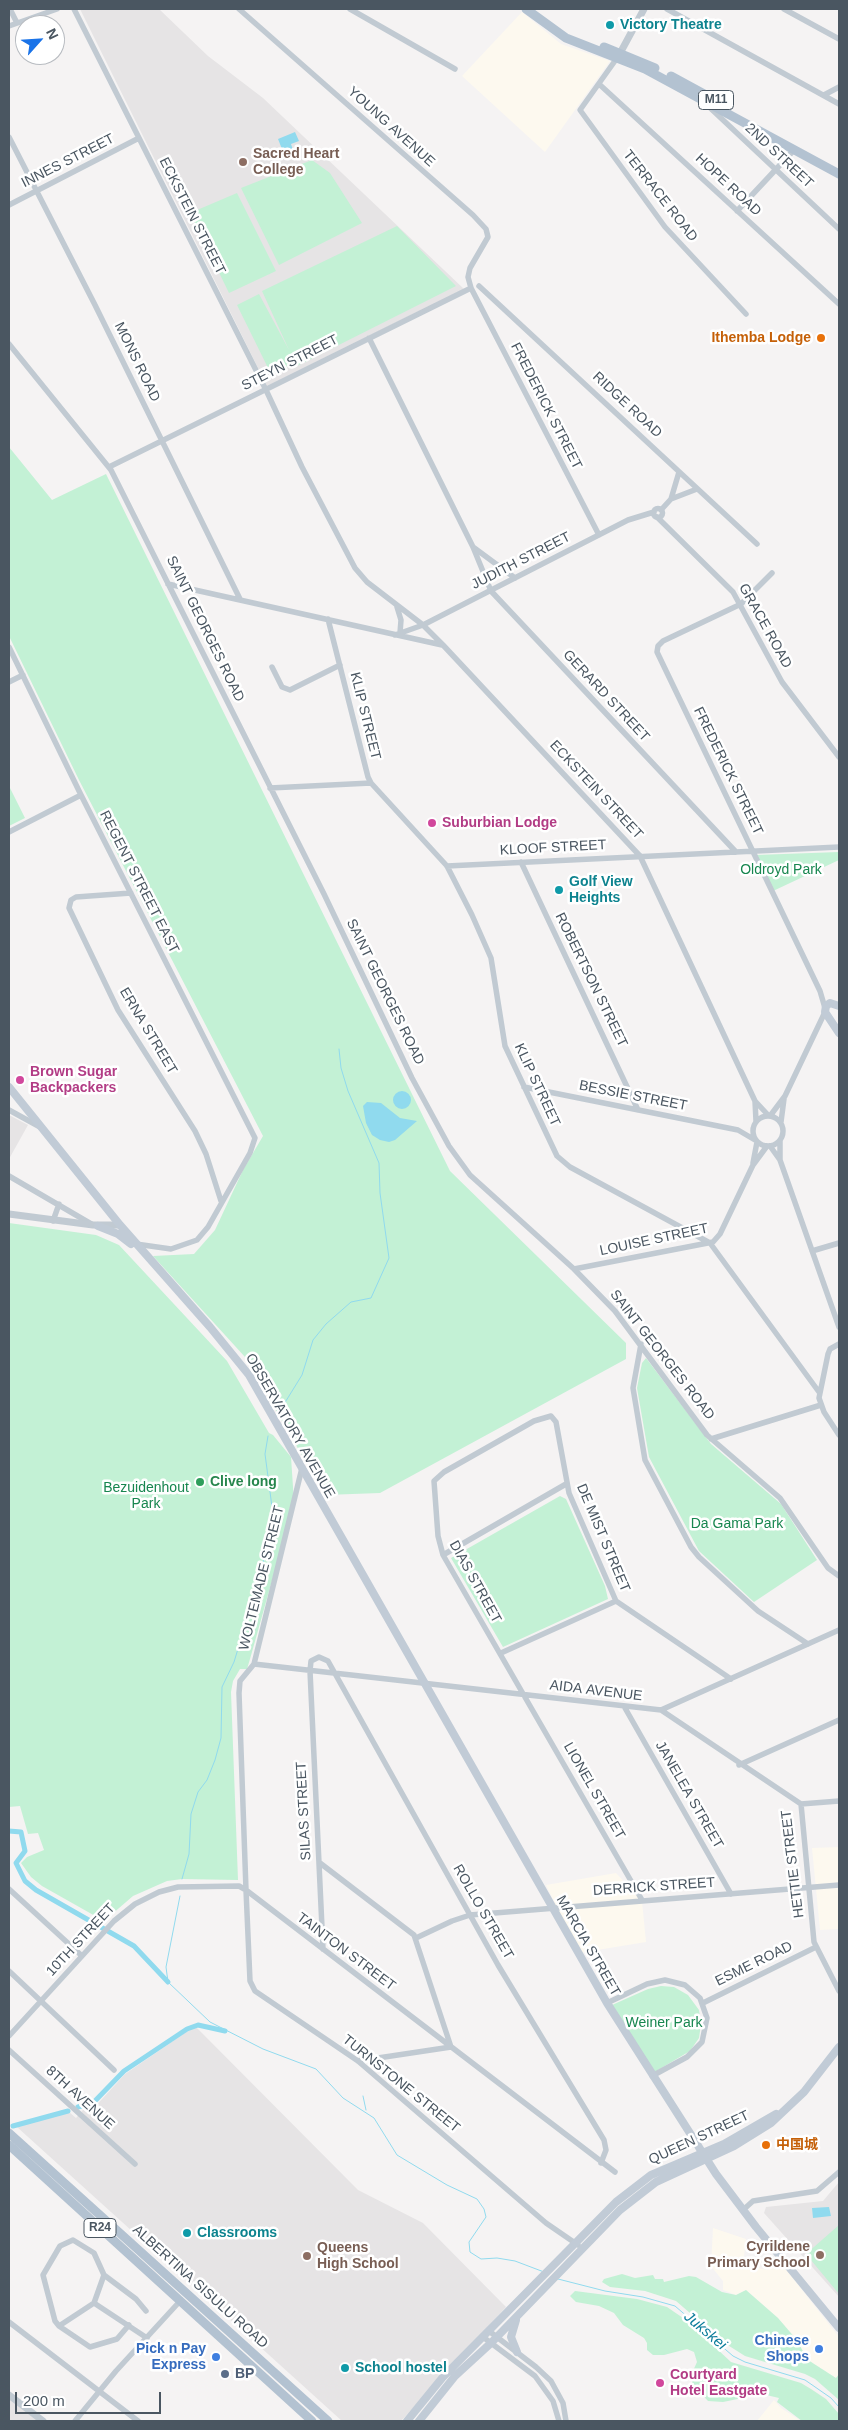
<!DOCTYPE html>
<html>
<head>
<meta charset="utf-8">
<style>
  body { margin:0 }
  #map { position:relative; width:848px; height:2430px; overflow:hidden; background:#f5f3f3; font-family:Helvetica,sans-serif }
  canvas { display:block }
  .frame { position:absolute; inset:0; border:10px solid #4a5661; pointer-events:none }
  .north { position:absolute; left:15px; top:15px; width:50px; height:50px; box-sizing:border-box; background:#fff; border:1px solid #b7bbc0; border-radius:50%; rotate:64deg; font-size:14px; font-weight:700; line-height:20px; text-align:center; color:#4a5661 }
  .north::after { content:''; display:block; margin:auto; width:18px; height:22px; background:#1a73e8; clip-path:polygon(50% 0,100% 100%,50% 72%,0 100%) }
  .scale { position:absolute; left:15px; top:2392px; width:146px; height:22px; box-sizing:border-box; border:2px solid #4a5661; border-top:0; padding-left:6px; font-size:15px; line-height:18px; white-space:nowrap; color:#4a5661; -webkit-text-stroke:4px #fff; paint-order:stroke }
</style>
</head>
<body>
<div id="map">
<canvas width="848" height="2430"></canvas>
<div class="frame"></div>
<div class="north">N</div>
<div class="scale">200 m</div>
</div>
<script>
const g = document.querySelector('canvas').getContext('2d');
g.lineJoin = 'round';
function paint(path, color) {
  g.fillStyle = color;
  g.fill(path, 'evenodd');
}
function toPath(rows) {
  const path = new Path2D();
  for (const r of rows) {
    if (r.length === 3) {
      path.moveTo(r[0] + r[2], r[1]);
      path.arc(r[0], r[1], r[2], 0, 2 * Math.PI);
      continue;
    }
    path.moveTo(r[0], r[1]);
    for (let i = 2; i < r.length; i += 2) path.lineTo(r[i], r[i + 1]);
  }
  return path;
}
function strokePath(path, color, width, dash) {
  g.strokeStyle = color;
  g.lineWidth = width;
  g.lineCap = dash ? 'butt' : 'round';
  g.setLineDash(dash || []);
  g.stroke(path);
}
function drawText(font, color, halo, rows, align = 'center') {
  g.font = font + ' Helvetica,"Noto Sans SC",sans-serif';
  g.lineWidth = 5;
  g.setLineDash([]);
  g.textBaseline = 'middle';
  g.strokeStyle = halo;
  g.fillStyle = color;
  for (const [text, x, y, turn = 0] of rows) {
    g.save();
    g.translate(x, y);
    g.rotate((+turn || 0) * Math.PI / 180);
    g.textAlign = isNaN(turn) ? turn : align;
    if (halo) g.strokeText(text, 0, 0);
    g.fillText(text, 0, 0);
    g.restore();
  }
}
paint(toPath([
  [522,12,561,44,610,61,545,152,462,76],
  [839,1847,839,1929,820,1930,812,1848],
  [616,1873,642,1901,646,1942,579,1953,546,1885],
  [713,2228,746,2239,743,2265,768,2270,780,2262,839,2337,839,2374,836,2378,808,2360,796,2339,778,2318,746,2290,736,2295,723,2290,723,2281,711,2266],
  [774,2400,781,2408,801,2421,757,2421]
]), '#fdf9ef');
paint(toPath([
  [80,9,159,9,208,56,263,98,464,289,267,386],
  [9,1115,28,1125,9,1159],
  [195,2026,358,2190,423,2223,506,2307,401,2421,342,2421,17,2127,69,2112,76,2118,83,2110,92,2110,125,2074],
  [839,2182,839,2297,764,2213,766,2207,823,2201],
  [9,2395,43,2421,9,2421]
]), '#e6e4e5');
paint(toPath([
  [312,160,330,173,362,223,279,265,241,188],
  [237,193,276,271,229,293,190,213],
  [397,226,456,286,297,366,295,362,271,374,237,305,259,294,289,350,262,291],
  [9,447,52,500,106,474,450,1171,626,1343,626,1359,380,1493,325,1495,245,1357,153,1256,194,1254,215,1230,243,1170,263,1136,79,780,9,636],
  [9,786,25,818,9,826],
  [839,852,839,860,773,891,756,855],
  [9,1223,96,1235,119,1245,227,1361,269,1433,273,1435,291,1457,294,1502,250,1659,247,1669,240,1669,233,1681,231,1692,238,1880,182,1879,167,1881,133,1896,104,1921,42,1886,31,1877,21,1863,27,1857,44,1850,38,1833,28,1834,20,1806,9,1807],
  [646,1358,711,1444,781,1504,817,1560,754,1602,699,1551,649,1457,637,1388,642,1363],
  [560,1496,566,1499,605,1586,608,1599,503,1647,451,1558],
  [661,1986,674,1987,688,1995,699,2010,701,2024,699,2038,690,2051,653,2073,612,2005,648,1989],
  [839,2225,839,2294,806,2254],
  [622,2274,635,2278,653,2275,655,2279,663,2279,664,2282,689,2276,696,2277,722,2292,736,2295,746,2290,778,2318,796,2339,808,2360,836,2378,839,2374,839,2400,815,2379,805,2374,745,2356,726,2344,676,2301,645,2291,610,2287,602,2282,604,2279],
  [575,2291,637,2299,667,2307,686,2320,731,2362,801,2383,811,2389,826,2399,839,2414,839,2421,802,2421,777,2402,779,2398,762,2394,723,2402,708,2401,692,2384,692,2373,697,2362,694,2352,687,2349,664,2355,653,2355,647,2350,647,2343,644,2338,623,2325,614,2313,599,2306,576,2302,570,2296]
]), '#c3f1d5');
paint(toPath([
  [295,132,299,141,291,144,293,150,284,154,278,139],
  [402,1100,9],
  [367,1102,381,1103,400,1118,417,1121,395,1140,389,1142,380,1140,372,1135,366,1123,363,1106],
  [829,2207,831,2216,813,2218,812,2208]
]), '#90daee');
strokePath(toPath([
  [276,1417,302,1375,313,1340,326,1324,351,1302,371,1298,389,1258,380,1193,379,1163,348,1091,341,1068,339,1049],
  [182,1879,189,1854,191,1814,198,1792,207,1780,215,1760,221,1738,222,1687,234,1662,262,1570,272,1507,265,1454,268,1436],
  [180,1896,166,1967,168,1982,210,2022,263,2049,316,2069,343,2098,374,2118,397,2155,447,2185,477,2199,484,2209,486,2217,469,2242,470,2252,481,2259,497,2258,515,2261,544,2272],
  [363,2096,366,2110],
  [558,2279,605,2291,643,2297,675,2306,733,2356,745,2362,805,2380,831,2398,839,2407]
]), '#90daee', 1);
strokePath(toPath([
  [9,1831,21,1832,25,1851,16,1863,25,1881,36,1890,134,1946,168,1982],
  [78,2107,93,2103,124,2071,187,2029,198,2025,225,2031],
  [13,2126,68,2111]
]), '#90daee', 5);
strokePath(toPath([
  [10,9,17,23],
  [74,9,266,390,302,467,355,568,367,582,423,625,443,645,640,856,755,1101,768,1115],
  [350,9,455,69],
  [667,9,839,104],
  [784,9,839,39],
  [9,26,57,9],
  [617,58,580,110,665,227,746,314],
  [599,84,839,304],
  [824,95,839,87],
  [706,104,839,229],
  [9,137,95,305,240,599],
  [9,205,139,138],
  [737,211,794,150],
  [479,286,757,544],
  [471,288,599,535],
  [369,338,473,547,491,591,736,852],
  [9,344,111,470,324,894,412,1078,449,1146,470,1175,574,1269,615,1311,707,1435,780,1498,828,1568,839,1576],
  [109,467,471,288,468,277,470,268,488,237,486,229,473,215,239,9],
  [671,499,697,489],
  [658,513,4.5],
  [661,510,671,499,679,472],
  [657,517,733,592,782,682,839,757],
  [473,547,515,578],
  [772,573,741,604,663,641,658,646,657,652,820,991,825,1008],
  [168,584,442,645],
  [397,607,401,620,400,633],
  [328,619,368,777,371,783,447,866,472,915,491,958,505,1046,557,1156,570,1167,710,1243,819,1392],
  [395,635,423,625,628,520,654,512],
  [9,647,81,795,255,1138,250,1153,208,1227,197,1240,171,1249,136,1244],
  [272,667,282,687,290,690,340,665],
  [9,682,23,675],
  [270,788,371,783],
  [9,832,81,795],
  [521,862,638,1110],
  [447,866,839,847],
  [131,893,76,897,71,900,69,908,118,1010,195,1131,206,1154,221,1201],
  [524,1087,738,1130,755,1140],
  [755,1101,756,1121],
  [9,1110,40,1127],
  [768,1131,15],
  [770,1116,785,1096,825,1012],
  [781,1122,784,1099],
  [780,1141,780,1160],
  [770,1146,780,1160,839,1327],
  [753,1163,757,1142],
  [9,1176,93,1225],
  [53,1221,59,1204],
  [812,1251,839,1243],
  [574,1269,713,1242,720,1234,753,1165,767,1146],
  [641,1344,633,1388,645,1460,691,1547,699,1557,758,1611,808,1644],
  [839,1344,830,1349,828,1354,819,1398,824,1412,839,1435],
  [711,1439,821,1405],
  [443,1555,566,1484],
  [501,1653,616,1601],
  [254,1664,240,1681,239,1693,246,1890,615,2172],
  [254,1664,661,1710,839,1630],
  [254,1664,302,1468],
  [625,1708,731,1894],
  [661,1710,801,1804],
  [739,1765,839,1720],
  [801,1804,814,1942,839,1991],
  [801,1804,839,1801],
  [320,1863,414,1935,451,2047,358,2061],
  [9,1889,82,1956],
  [642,1900,443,1555,438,1536,434,1481,444,1472,534,1421,551,1416,556,1422,569,1493,616,1601,731,1679],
  [416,1938,452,1921,470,1915,839,1885],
  [323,1949,310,1671,311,1661,319,1657,328,1661,498,1965,604,2140,606,2150,601,2163],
  [9,1971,114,2070],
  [607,2003,647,1984,665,1980,685,1985,700,1998,707,2018,702,2042,687,2057,652,2076],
  [703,2003,816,1947],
  [9,2036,114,1921,135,1904,159,1892,178,1887,239,1886,246,1890,250,1981,255,1991,358,2061,546,2223,578,2245],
  [9,2050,135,2164],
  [743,2210,753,2201,817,2191,839,2172],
  [104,2275,136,2299,146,2311],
  [94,2303,147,2338],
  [9,2322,138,2421],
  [59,2326,94,2303,104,2275,94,2253,73,2240,60,2246,43,2275,55,2321,59,2326,90,2347,117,2339,129,2325],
  [489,2331,536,2367,551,2381,563,2403,566,2421],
  [483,2337,535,2376,553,2401,559,2421],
  [75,2421,116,2371,181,2300]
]), '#c1cad2', 5.5);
strokePath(toPath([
  [618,57,644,9],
  [9,1214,93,1225,120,1225],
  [9,2395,43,2421]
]), '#c1cad2', 7);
strokePath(toPath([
  [839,1006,830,1003,826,1006,825,1012,839,1033],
  [9,1087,120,1225,210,1327,249,1375,607,2003,716,2174,756,2227,839,2328],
  [98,1226,118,1234,131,1244],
  [516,2320,511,2337,517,2352],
  [407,2421,443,2377,616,2202,651,2175,724,2144,776,2114],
  [419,2421,455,2376,491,2343,620,2210,656,2182,734,2146,771,2123,804,2092,839,2047]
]), '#c1cbd6', 8);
strokePath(toPath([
  [526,9,566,38,645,69,839,174],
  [604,47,655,68],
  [671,76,728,107],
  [9,2133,328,2421],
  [9,2145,312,2421]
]), '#b3c2d1', 9);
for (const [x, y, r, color] of [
  [610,25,5,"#0f9aa8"],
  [243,162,5,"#8d6e63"],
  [821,338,5,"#e8710a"],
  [432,823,5,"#d1479c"],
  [559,890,5,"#0f9aa8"],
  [20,1080,5,"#d1479c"],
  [200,1482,5,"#2e9e5b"],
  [766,2145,5,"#e8710a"],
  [187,2233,5,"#0f9aa8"],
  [820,2255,5,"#8d6e63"],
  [307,2256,5,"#8d6e63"],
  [819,2349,5,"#3f7fe0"],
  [216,2357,5,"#3f7fe0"],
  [345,2368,5,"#0f9aa8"],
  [225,2374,5,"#5c6f8a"],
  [660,2383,5,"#d1479c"]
]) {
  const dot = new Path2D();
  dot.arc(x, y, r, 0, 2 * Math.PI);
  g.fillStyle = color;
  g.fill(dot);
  strokePath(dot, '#fff', 2);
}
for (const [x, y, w] of [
  [716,100,35],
  [100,2228,32]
]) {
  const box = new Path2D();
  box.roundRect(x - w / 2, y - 9.5, w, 19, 4);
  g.fillStyle = '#fff';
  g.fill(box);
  strokePath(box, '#4a5661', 1);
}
drawText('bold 12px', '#4a5661', null, [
  ["M11",716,100],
  ["R24",100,2228]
]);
drawText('bold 14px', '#0d838f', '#fff', [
  ["Victory Theatre",620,25],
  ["Golf View",569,882],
  ["Heights",569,898],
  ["Classrooms",197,2233],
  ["School hostel",355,2368]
], 'left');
drawText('14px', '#4a5661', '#fff', [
  ["YOUNG AVENUE",391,127,42],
  ["2ND STREET",779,156,43],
  ["INNES STREET",68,161,-27],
  ["HOPE ROAD",728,185,43],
  ["TERRACE ROAD",660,196,52],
  ["ECKSTEIN STREET",192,216,63],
  ["MONS ROAD",137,362,64],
  ["STEYN STREET",290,363,-27],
  ["RIDGE ROAD",627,405,43],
  ["FREDERICK STREET",546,406,63],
  ["JUDITH STREET",521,561,-27],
  ["GRACE ROAD",765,626,61],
  ["SAINT GEORGES ROAD",205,629,64],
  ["GERARD STREET",606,696,47],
  ["KLIP STREET",365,716,76],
  ["FREDERICK STREET",728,771,64],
  ["ECKSTEIN STREET",596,790,47],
  ["KLOOF STREET",553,848,-3],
  ["REGENT STREET EAST",139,882,63],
  ["ROBERTSON STREET",591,980,64],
  ["SAINT GEORGES ROAD",385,992,64],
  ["ERNA STREET",148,1031,59],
  ["KLIP STREET",537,1085,65],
  ["BESSIE STREET",633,1096,11],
  ["LOUISE STREET",654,1240,-12],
  ["SAINT GEORGES ROAD",662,1355,52],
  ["OBSERVATORY AVENUE",290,1426,60],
  ["DE MIST STREET",603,1538,67],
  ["WOLTEMADE STREET",262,1578,-76],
  ["DIAS STREET",475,1582,61],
  ["AIDA AVENUE",596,1691,7],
  ["LIONEL STREET",594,1791,60],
  ["JANELEA STREET",689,1795,60],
  ["SILAS STREET",304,1811,-93],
  ["HETTIE STREET",793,1864,-97],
  ["DERRICK STREET",654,1887,-4],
  ["ROLLO STREET",483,1912,60],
  ["10TH STREET",81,1940,-47],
  ["MARCIA STREET",588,1946,60],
  ["TAINTON STREET",346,1952,37],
  ["ESME ROAD",754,1964,-26],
  ["TURNSTONE STREET",401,2084,39],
  ["8TH AVENUE",80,2098,42],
  ["QUEEN STREET",699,2138,-25],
  ["ALBERTINA SISULU ROAD",200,2287,42]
]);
drawText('bold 14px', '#785e54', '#fff', [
  ["Sacred Heart",253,154],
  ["College",253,170],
  ["Cyrildene",810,2247,"right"],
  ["Primary School",810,2263,"right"],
  ["Queens",317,2248],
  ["High School",317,2264]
], 'left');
drawText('bold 14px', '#c56008', '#fff', [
  ["Ithemba Lodge",811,338],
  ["中国城",776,2145,"left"]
], 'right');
drawText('bold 14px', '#b23c85', '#fff', [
  ["Suburbian Lodge",442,823],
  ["Brown Sugar",30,1072],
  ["Backpackers",30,1088],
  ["Courtyard",670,2375],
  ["Hotel Eastgate",670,2391]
], 'left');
drawText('14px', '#17864f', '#fff', [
  ["Oldroyd Park",781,870],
  ["Bezuidenhout",146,1488],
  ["Park",146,1504],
  ["Da Gama Park",737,1524],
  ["Weiner Park",664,2023]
]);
drawText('bold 14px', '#27864d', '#fff', [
  ["Clive long",210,1482]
], 'left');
drawText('bold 14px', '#366cbe', '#fff', [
  ["Chinese",809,2341],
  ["Shops",809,2357],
  ["Pick n Pay",206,2349],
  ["Express",206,2365]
], 'right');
drawText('bold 14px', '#4e5e75', '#fff', [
  ["BP",235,2374]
], 'left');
drawText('italic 15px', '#0c7c9b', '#fff', [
  ["Jukskei",705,2331,40]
]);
</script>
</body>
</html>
